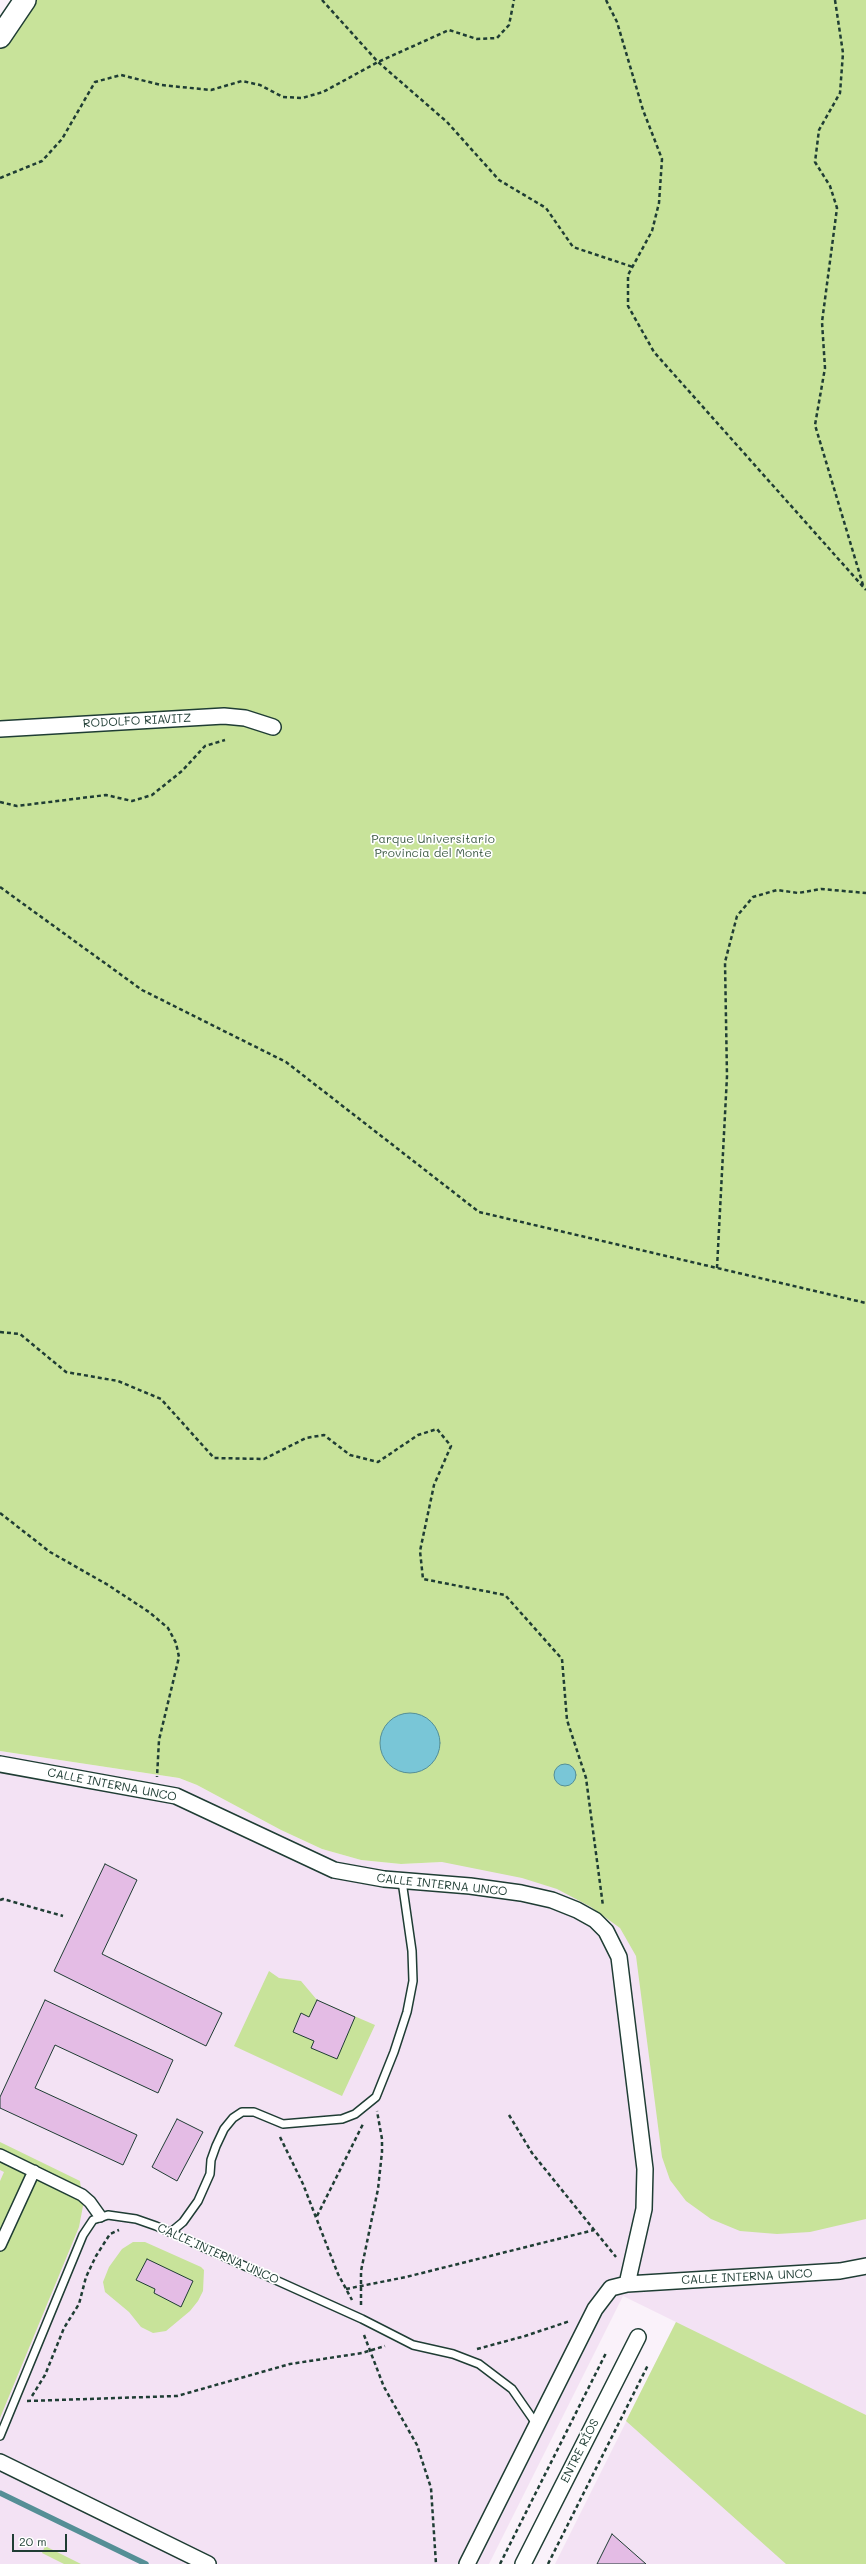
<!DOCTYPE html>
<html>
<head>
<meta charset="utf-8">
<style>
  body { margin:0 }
  #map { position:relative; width:866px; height:2564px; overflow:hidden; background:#faf2fa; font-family:Mali,sans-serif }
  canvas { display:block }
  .scale { position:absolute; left:12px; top:2534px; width:55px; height:18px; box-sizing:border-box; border:2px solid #1f3d34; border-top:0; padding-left:5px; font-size:12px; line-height:14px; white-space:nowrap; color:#1f3d34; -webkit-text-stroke:3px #fff; paint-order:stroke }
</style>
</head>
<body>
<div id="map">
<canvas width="866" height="2564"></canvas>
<div class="scale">20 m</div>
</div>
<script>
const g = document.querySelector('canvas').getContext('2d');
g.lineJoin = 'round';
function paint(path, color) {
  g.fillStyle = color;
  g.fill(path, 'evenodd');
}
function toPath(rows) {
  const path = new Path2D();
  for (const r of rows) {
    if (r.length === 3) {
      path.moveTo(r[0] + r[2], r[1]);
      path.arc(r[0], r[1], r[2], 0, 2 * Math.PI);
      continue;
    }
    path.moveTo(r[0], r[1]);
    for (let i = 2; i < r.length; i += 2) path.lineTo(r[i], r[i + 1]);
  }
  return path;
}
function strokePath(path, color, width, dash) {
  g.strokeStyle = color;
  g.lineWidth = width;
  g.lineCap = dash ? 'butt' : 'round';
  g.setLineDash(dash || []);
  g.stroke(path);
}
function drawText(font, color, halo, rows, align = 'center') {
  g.font = font + ' Mali,sans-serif';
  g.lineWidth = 3.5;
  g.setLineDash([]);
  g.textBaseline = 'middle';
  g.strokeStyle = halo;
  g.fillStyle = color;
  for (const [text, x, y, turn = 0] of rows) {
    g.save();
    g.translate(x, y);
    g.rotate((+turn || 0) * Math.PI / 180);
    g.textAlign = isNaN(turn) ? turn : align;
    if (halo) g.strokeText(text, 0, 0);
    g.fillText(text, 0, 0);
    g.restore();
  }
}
paint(toPath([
  [866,1722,866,2564,555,2564,676,2322,623,2296,489,2564,0,2564,0,1751,179,1778,197,1785,281,1830,322,1849,361,1860,401,1864,442,1862]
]), '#f3e2f4');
paint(toPath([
  [25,0,866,0,866,2219,810,2232,777,2234,740,2231,711,2219,686,2201,670,2180,662,2157,636,1956,620,1928,591,1907,557,1889,522,1878,442,1862,401,1864,361,1860,322,1849,281,1830,197,1785,179,1778,0,1751,0,37],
  [269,1971,279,1978,301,1981,317,2000,375,2025,342,2096,234,2046],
  [0,2142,80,2181,83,2206,79,2227,0,2418,0,2181,4,2172,0,2170],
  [133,2242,145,2242,201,2267,204,2270,203,2291,198,2301,190,2311,166,2331,153,2333,141,2327,129,2312,105,2292,103,2282,109,2267,122,2249],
  [676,2322,866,2415,866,2564,786,2564,626,2421],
  [45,2546,81,2564,64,2564,42,2553]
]), '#c8e39a');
const water = toPath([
  [410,1743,30],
  [565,1775,11]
]);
paint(water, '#79c6d7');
strokePath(water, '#558f96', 1);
strokePath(toPath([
  [0,2493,146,2564]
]), '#558f96', 5.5);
const building = toPath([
  [105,1864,137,1880,102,1954,222,2013,206,2046,54,1971,105,1864],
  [45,2000,173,2060,158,2093,55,2045,35,2088,137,2135,123,2165,0,2108,0,2097,45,2000],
  [317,2000,355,2017,337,2059,311,2048,314,2041,293,2032,301,2013,309,2017,317,2000],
  [177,2119,203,2132,177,2181,152,2167,177,2119],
  [147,2259,193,2281,181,2307,154,2293,155,2289,136,2280,147,2259],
  [612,2534,646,2564,597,2564,612,2534]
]);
paint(building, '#e4bce5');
strokePath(building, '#1f3d34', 1);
const service = toPath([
  [171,2232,183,2222,198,2201,210,2174,211,2160,216,2146,224,2129,233,2118,242,2112,254,2112,283,2124,342,2119,355,2114,376,2097,394,2052,407,2012,413,1981,412,1951,402,1881],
  [0,2436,83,2235,93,2220,108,2215,136,2219,156,2226,362,2319,413,2345,453,2354,479,2364,512,2389,537,2425]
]);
const pedestrian = toPath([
  [0,2155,82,2195,90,2202,100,2216],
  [0,2245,34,2171]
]);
const minor = toPath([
  [0,729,224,716,245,718,273,727],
  [0,1764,176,1796,334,1870,384,1879,470,1886,521,1893,552,1900,577,1910,595,1920,606,1931,619,1957,645,2169,644,2209,627,2284],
  [0,2462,208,2564],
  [467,2564,595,2309,611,2288,627,2284,840,2271,866,2266],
  [523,2564,638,2337]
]);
const secondary = toPath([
  [0,37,25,0]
]);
strokePath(service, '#1f3d34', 10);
strokePath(pedestrian, '#1f3d34', 14);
strokePath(minor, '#1f3d34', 18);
strokePath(secondary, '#1f3d34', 24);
strokePath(toPath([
  [322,0,378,62,447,122,499,180,546,208,573,247,633,267],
  [606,0,617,22,643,110,662,159,659,203,652,231,628,275,628,306,654,352,866,590],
  [835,0,843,53,840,93,819,130,815,162,830,186,837,208,822,322,825,368,815,425,863,585],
  [0,178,42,161,62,139,95,82,121,75,161,85,211,90,242,81,260,85,283,97,302,98,323,92,378,62,449,30,477,39,497,38,509,25,514,0],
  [0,802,17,806,106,795,132,801,152,795,182,771,205,746,225,740],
  [0,887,142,990,286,1062,479,1212,866,1303],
  [717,1268,727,1076,725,962,737,916,753,897,777,890,798,893,821,889,866,893],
  [0,1332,20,1334,66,1372,118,1381,161,1399,214,1458,264,1459,306,1438,324,1435,350,1455,378,1462,418,1435,437,1429,451,1446,434,1485,420,1551,423,1579,505,1595,562,1659,567,1720,586,1778,603,1906],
  [0,1513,50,1552,108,1585,149,1612,168,1628,176,1643,179,1657,159,1740,157,1777],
  [0,1900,3,1899,63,1916],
  [509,2115,532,2153,616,2257],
  [280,2137,303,2184,338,2274,352,2300],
  [317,2216,363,2124],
  [346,2289,406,2277,594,2230],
  [361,2305,361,2271,378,2189,382,2152,382,2139,377,2111],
  [364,2335,384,2387,417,2445,431,2488,436,2564],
  [477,2349,525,2336,570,2321],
  [32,2396,45,2375,64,2328,79,2304,86,2277,96,2256,110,2234,119,2230],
  [27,2401,177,2396,290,2364,362,2353,385,2346],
  [500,2564,606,2353],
  [548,2564,648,2365]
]), '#1f3d34', 2.5, [4, 3]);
strokePath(service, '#fff', 7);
strokePath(pedestrian, '#fff', 11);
strokePath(minor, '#fff', 15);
strokePath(secondary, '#fff', 21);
drawText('12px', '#1f3d34', '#fff', [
  ["RODOLFO RIAVITZ",137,721,-3],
  ["CALLE INTERNA UNCO",112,1785,11],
  ["CALLE INTERNA UNCO",442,1885,6],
  ["CALLE INTERNA UNCO",218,2254,24],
  ["CALLE INTERNA UNCO",747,2277,-3],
  ["ENTRE RÍOS",580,2451,-63]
]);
drawText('12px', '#415e48', '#fff', [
  ["Parque Universitario",433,839],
  ["Provincia del Monte",433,853]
]);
</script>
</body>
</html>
